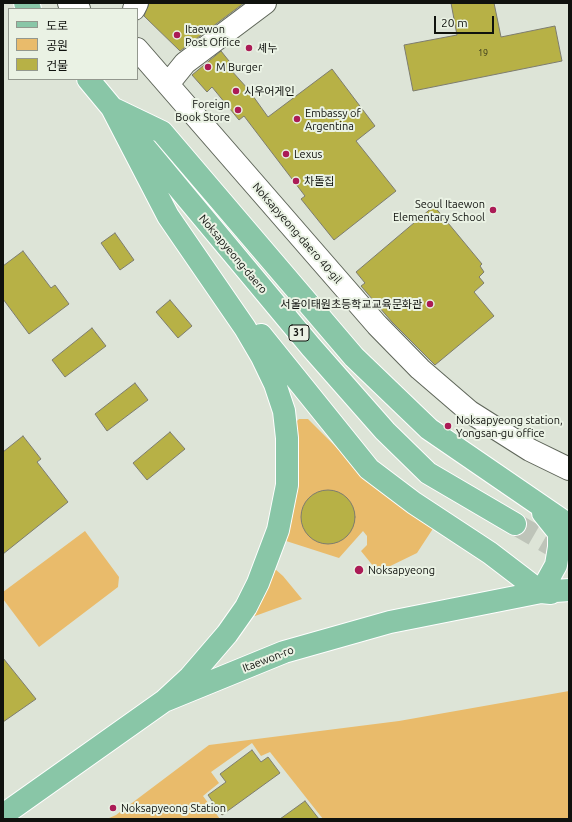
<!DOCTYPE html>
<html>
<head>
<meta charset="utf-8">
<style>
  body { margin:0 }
  #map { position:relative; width:572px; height:822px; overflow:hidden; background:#dde4d7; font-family:Ubuntu,"Noto Sans KR",sans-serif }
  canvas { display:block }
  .frame { position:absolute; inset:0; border:4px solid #10120e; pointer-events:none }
  .legend { position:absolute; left:8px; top:8px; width:130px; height:72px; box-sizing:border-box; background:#eaf2e4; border:1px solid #93988e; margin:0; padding:5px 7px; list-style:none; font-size:12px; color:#10120e }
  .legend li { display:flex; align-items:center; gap:8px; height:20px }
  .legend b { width:20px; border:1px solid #93988e }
  .scale { position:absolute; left:434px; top:16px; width:60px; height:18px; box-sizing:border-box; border:2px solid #10120e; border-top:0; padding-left:5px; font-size:12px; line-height:14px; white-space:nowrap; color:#10120e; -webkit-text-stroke:3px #eaf2e4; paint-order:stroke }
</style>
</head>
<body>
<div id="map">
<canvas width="572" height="822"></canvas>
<div class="frame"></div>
<ul class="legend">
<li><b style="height:5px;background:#89c6a7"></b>도로</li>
<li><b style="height:11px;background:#e9bb6b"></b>공원</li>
<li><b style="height:11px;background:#b7b146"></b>건물</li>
</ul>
<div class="scale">20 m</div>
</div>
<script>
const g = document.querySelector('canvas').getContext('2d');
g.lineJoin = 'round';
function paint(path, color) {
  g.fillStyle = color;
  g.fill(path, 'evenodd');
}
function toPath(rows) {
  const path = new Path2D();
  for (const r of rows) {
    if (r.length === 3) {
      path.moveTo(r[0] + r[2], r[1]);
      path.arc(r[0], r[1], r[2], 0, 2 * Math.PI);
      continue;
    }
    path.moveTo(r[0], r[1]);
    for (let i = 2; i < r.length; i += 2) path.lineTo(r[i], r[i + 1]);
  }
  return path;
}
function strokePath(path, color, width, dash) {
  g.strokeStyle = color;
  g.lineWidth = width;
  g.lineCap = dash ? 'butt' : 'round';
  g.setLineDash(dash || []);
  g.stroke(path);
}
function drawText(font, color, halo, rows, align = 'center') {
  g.font = font + ' Ubuntu,"Noto Sans KR",sans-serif';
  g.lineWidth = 4;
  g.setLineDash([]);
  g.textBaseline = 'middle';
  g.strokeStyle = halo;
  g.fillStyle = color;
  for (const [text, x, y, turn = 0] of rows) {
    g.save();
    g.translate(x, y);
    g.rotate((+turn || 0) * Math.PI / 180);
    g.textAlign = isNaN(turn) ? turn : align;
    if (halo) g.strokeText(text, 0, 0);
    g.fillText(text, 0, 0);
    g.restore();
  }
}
paint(toPath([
  [299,419,308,419,347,458,434,527,417,553,378,572,361,551,367,545,367,536,363,531,339,558,283,540,295,423],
  [85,531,119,577,118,587,39,647,3,599,3,592],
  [267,562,283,576,302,599,255,616,247,608],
  [569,691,569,819,323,819,270,752,261,756,252,743,211,772,219,783,203,796,220,819,107,819,116,815,209,745,399,721]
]), '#e9bb6b');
const building = toPath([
  [149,3,244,3,180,51,144,16,149,3],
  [451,3,494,3,501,37,555,26,562,61,413,91,404,45,457,35,451,3],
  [221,51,233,66,230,69,248,89,268,117,332,69,375,126,356,141,396,191,334,240,301,199,305,196,244,116,239,120,212,87,207,92,192,75,221,51],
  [434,206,482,264,480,266,484,272,479,277,484,283,474,292,494,316,435,365,392,322,361,286,365,283,356,272,434,206],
  [115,233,134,260,120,270,101,243,115,233],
  [23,251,51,288,55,285,69,304,29,334,3,299,3,266,23,251],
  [170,300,192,326,178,338,156,312,170,300],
  [92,328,106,346,65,377,52,360,92,328],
  [135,383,148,400,107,431,95,414,135,383],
  [170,432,185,449,147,480,133,463,170,432],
  [23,436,41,459,37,462,68,502,3,554,3,452,23,436],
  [328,517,27],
  [3,658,36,699,3,722,3,658],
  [252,750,261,762,268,757,280,773,222,815,208,795,226,782,220,774,252,750],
  [305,801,319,819,280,819,305,801]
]);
paint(building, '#b7b146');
strokePath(building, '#7d7c6f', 1);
strokePath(toPath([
  [515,524,569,555]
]), '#bec4b9', 22, [22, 11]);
const minor = toPath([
  [69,3,79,9],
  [134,9,137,3],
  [137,49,377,325,420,369,470,412,530,450,569,469],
  [168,84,185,63,265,3]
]);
const major = toPath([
  [25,3,30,9],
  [88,79,311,347,385,431,428,473,515,524],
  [112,108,168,216,245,328,262,357,275,384,284,411,287,438,287,485,278,530,258,583,246,607,227,634,190,677,164,701],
  [112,108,162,132,354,357,429,429,569,525],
  [261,335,369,469,414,503,490,553,541,592,551,593],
  [541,592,556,565,559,547,559,533,543,513],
  [3,815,164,701,284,652,390,622,541,592,569,590]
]);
strokePath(minor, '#5e6559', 24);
strokePath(major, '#fff', 24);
strokePath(minor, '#fff', 22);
strokePath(major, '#89c6a7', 22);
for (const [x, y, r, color] of [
  [177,35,4,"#ab1b56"],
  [249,48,4,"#ab1b56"],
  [208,67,4,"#ab1b56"],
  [236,91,4,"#ab1b56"],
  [238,110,4,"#ab1b56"],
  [297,119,4,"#ab1b56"],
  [286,154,4,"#ab1b56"],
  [296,181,4,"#ab1b56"],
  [493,210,4,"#ab1b56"],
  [430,304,4,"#ab1b56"],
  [448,426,4,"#ab1b56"],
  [359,570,5,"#ab1b56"],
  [113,808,4,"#ab1b56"]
]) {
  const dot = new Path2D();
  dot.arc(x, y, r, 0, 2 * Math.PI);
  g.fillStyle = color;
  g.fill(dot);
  strokePath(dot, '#eaf2e4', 1.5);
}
drawText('9px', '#3a3a1c', null, [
  ["19",483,53]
]);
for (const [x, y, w] of [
  [299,333,20]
]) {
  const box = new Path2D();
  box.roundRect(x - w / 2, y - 8, w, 16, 3);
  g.fillStyle = '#eaf2e4';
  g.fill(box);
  strokePath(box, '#10120e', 1);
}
drawText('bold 10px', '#10120e', null, [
  ["31",299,333]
]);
drawText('11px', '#10120e', '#eaf2e4', [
  ["Itaewon",185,29],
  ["Post Office",185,42],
  ["셰누",257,48],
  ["M Burger",216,67],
  ["시우어게인",244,91],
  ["Foreign",230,104,"right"],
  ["Book Store",230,117,"right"],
  ["Embassy of",305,113],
  ["Argentina",305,126],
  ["Lexus",294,154],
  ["차돌집",304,181],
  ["Seoul Itaewon",485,204,"right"],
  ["Elementary School",485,217,"right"],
  ["서울이태원초등학교교육문화관",422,304,"right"],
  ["Noksapyeong station,",456,420],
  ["Yongsan-gu office",456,433],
  ["Noksapyeong",368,570],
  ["Noksapyeong Station",121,808]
], 'left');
drawText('11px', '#10120e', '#eaf2e4', [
  ["Noksapyeong-daero 40-gil",297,233,49],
  ["Noksapyeong-daero",233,254,50],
  ["Itaewon-ro",268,659,-21]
]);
</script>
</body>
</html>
